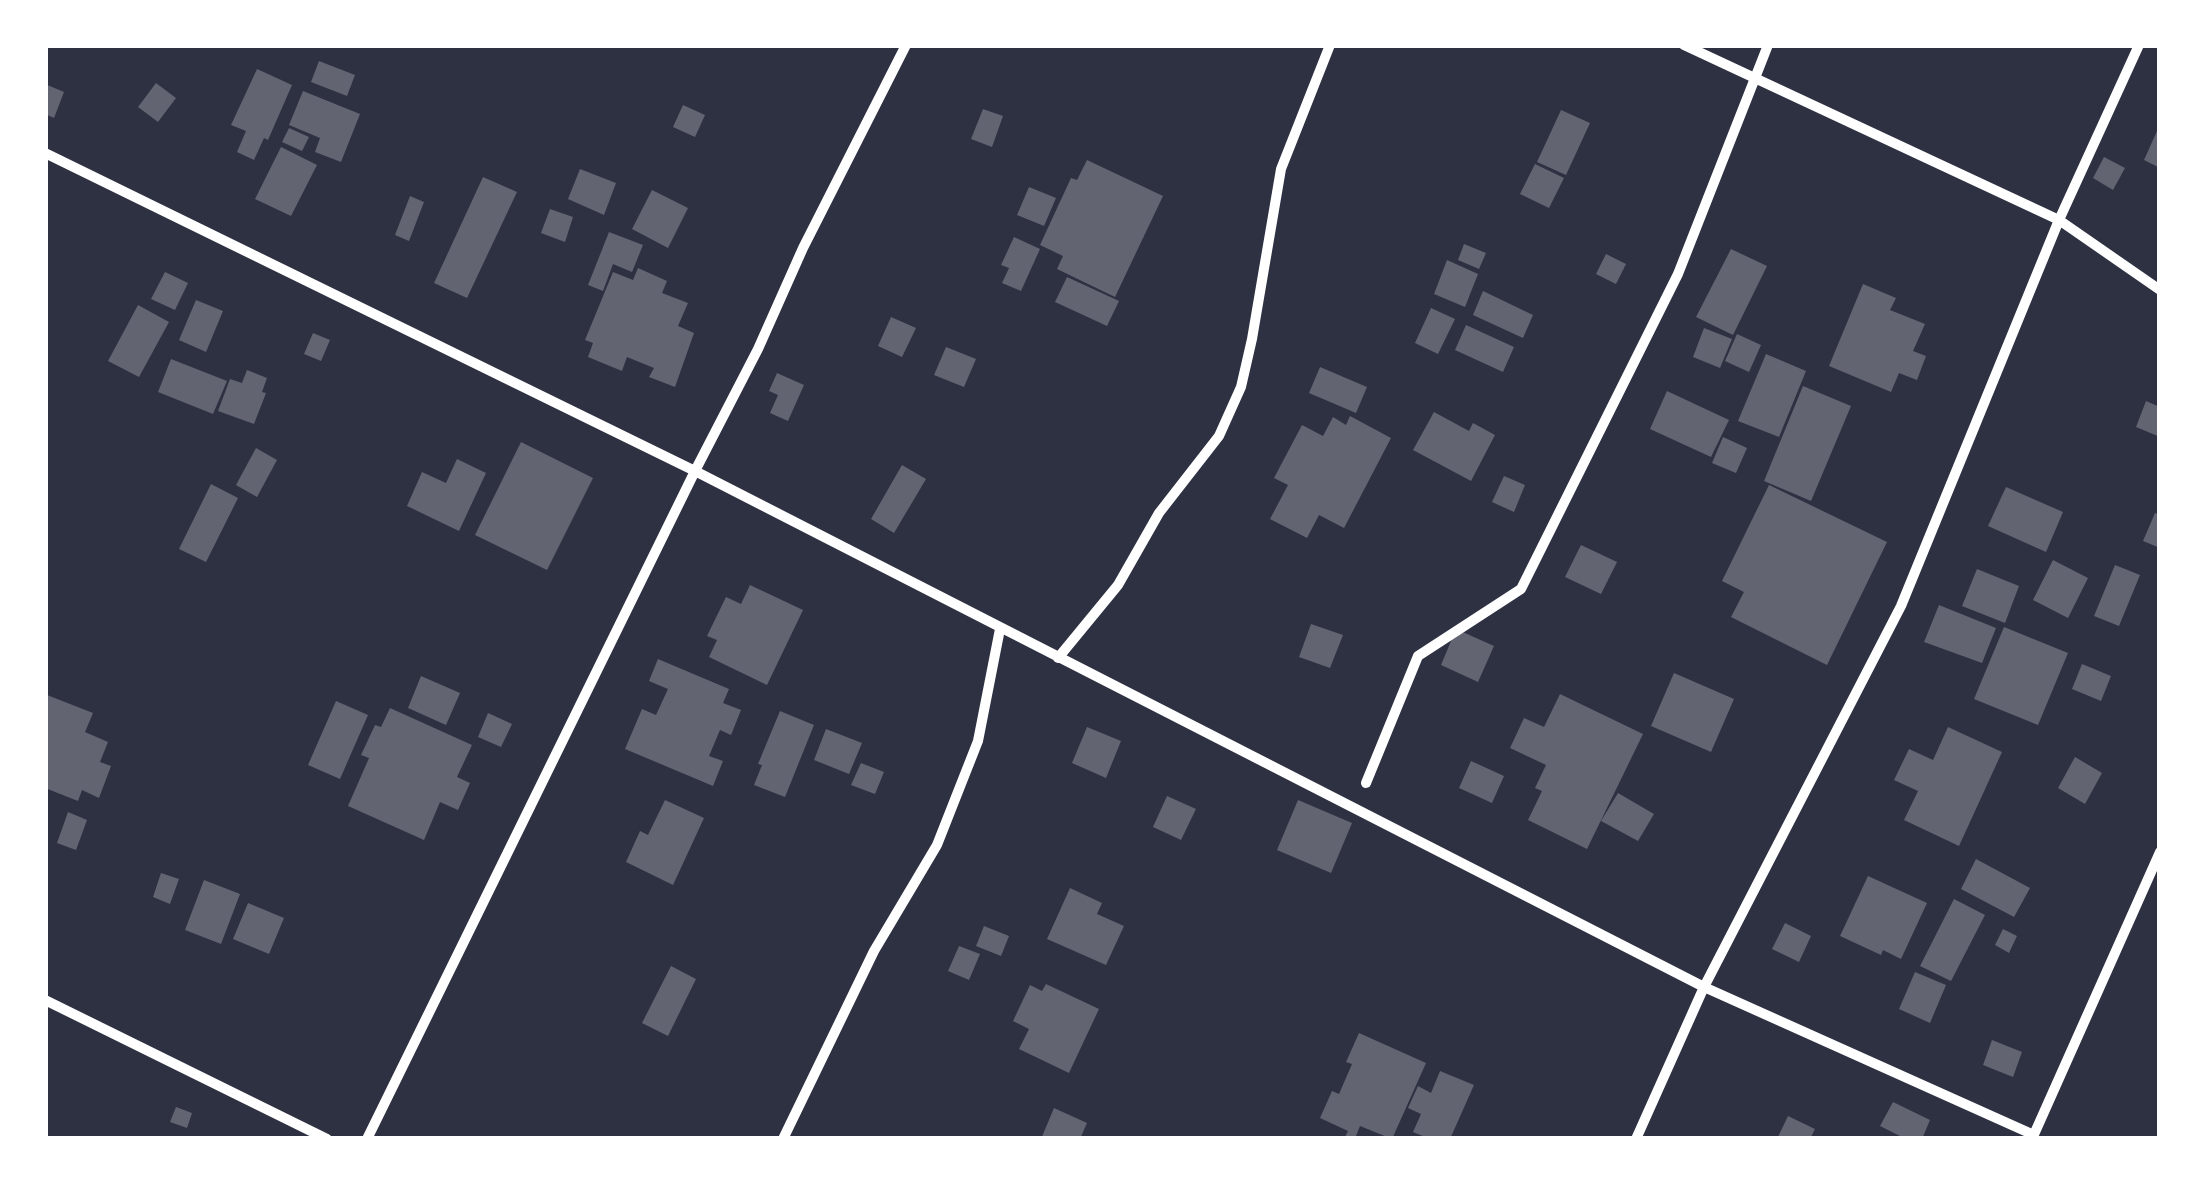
<!DOCTYPE html>
<html>
<head>
<meta charset="utf-8">
<style>
  body { margin:0 }
  #map { position:relative; width:2205px; height:1184px; overflow:hidden; background:#2d3142; font-family:"Sofia Sans Condensed",sans-serif }
  canvas { display:block }
  .frame { position:absolute; inset:0; border:48px solid #fff; pointer-events:none }
</style>
</head>
<body>
<div id="map">
<canvas width="2205" height="1184"></canvas>
<div class="frame"></div>
</div>
<script>
const g = document.querySelector('canvas').getContext('2d');
g.lineJoin = 'round';
function paint(path, color) {
  g.fillStyle = color;
  g.fill(path, 'evenodd');
}
function toPath(rows) {
  const path = new Path2D();
  for (const r of rows) {
    path.moveTo(r[0], r[1]);
    for (let i = 2; i < r.length; i += 2) path.lineTo(r[i], r[i + 1]);
  }
  return path;
}
function strokePath(path, color, width, dash) {
  g.strokeStyle = color;
  g.lineWidth = width;
  g.lineCap = dash ? 'butt' : 'round';
  g.setLineDash(dash || []);
  g.stroke(path);
}
paint(toPath([
  [319,61,355,75,347,96,311,82],
  [257,69,292,85,268,140,264,138,254,160,237,152,246,131,231,125],
  [156,83,176,98,158,122,138,107],
  [45,84,64,92,54,118,45,114],
  [303,91,360,114,341,162,315,152,320,138,289,125],
  [683,105,705,115,695,137,673,127],
  [983,109,1003,116,992,147,971,139],
  [1561,110,1590,123,1566,175,1537,162],
  [289,128,309,137,302,151,282,142],
  [2157,131,2160,133,2160,168,2144,160],
  [281,147,317,165,291,216,255,199],
  [2104,157,2125,168,2113,190,2093,178],
  [1087,160,1163,196,1115,297,1057,269,1063,256,1040,245,1071,178,1077,180],
  [1535,164,1564,178,1549,208,1520,194],
  [580,169,616,183,604,215,568,199],
  [483,177,517,192,467,298,434,283],
  [1029,187,1056,198,1044,226,1017,215],
  [652,190,688,208,668,248,632,229],
  [410,196,424,202,409,241,395,235],
  [550,209,573,217,565,242,541,233],
  [609,232,643,245,632,272,613,264,603,291,588,285],
  [1014,237,1040,249,1021,291,1002,283,1009,268,1001,265],
  [1464,244,1486,253,1479,269,1458,260],
  [1731,249,1767,266,1733,335,1696,317],
  [1606,254,1626,264,1616,284,1596,274],
  [1447,260,1478,274,1465,307,1434,294],
  [638,268,667,281,662,293,688,303,678,326,694,333,675,387,649,377,654,368,627,357,622,371,588,357,593,343,585,340,613,272,633,280],
  [165,272,188,283,175,310,151,299],
  [1067,277,1119,301,1107,326,1055,302],
  [1863,284,1896,298,1890,310,1925,324,1913,351,1926,356,1917,380,1899,373,1891,392,1829,366],
  [1483,291,1533,315,1523,338,1473,315],
  [196,300,223,311,206,352,179,340],
  [138,305,169,322,139,377,108,361],
  [1431,308,1455,319,1438,354,1415,343],
  [891,317,916,328,902,357,878,346],
  [1466,325,1514,347,1503,372,1455,350],
  [1704,328,1732,339,1720,368,1693,357],
  [313,333,330,340,321,361,304,354],
  [1737,334,1761,345,1749,372,1725,361],
  [946,347,976,359,964,387,934,375],
  [1766,354,1806,371,1779,437,1738,421],
  [171,359,227,381,213,414,158,392],
  [1320,367,1367,387,1356,413,1309,393],
  [247,370,267,378,262,392,266,393,254,424,218,411,230,379,242,383],
  [777,373,804,385,788,421,770,413,778,395,769,391],
  [1803,386,1851,406,1811,501,1764,481],
  [1667,391,1729,420,1711,457,1650,429],
  [2146,401,2160,407,2160,437,2136,427],
  [1434,412,1469,431,1473,423,1495,435,1471,481,1413,450],
  [1350,416,1391,438,1344,528,1319,515,1307,538,1270,519,1288,485,1274,478,1302,425,1323,436,1333,417,1346,425],
  [1723,437,1747,448,1736,473,1712,463],
  [521,442,593,478,547,570,475,535],
  [256,448,277,460,257,497,236,485],
  [457,459,486,473,459,531,407,506,422,472,446,483],
  [902,465,926,479,894,533,871,519],
  [1504,476,1525,485,1514,512,1492,502],
  [211,484,238,498,206,562,179,549],
  [1769,485,1887,542,1827,665,1731,617,1744,592,1722,581],
  [2006,487,2063,512,2046,552,1988,526],
  [2155,513,2160,515,2160,548,2143,541],
  [1581,545,1617,562,1601,594,1565,577],
  [2053,560,2088,578,2068,618,2033,600],
  [2115,565,2140,575,2119,626,2094,616],
  [1977,569,2019,586,2005,623,1962,606],
  [750,585,803,610,767,685,709,657,717,640,707,636,726,597,741,604],
  [1939,605,1996,628,1982,663,1924,642],
  [1311,624,1343,635,1330,668,1299,657],
  [2004,627,2068,653,2038,725,1974,699],
  [1456,629,1494,646,1478,682,1441,665],
  [658,659,729,689,723,703,741,710,731,735,720,730,709,756,723,761,713,786,625,749,642,709,656,715,668,689,649,681],
  [2082,664,2111,676,2101,701,2072,689],
  [1674,673,1734,699,1711,752,1651,726],
  [421,676,460,693,446,725,408,708],
  [1560,694,1643,734,1587,849,1528,820,1542,791,1535,788,1546,765,1510,748,1524,718,1544,727],
  [47,695,93,713,85,732,108,742,100,762,111,766,99,798,82,790,78,801,45,788],
  [336,701,368,715,340,779,308,765],
  [390,708,472,745,457,777,470,783,458,810,440,802,424,840,348,806,369,758,361,755,375,725,381,727],
  [780,711,814,725,785,797,754,785,762,765,758,764],
  [488,713,512,724,501,747,478,737],
  [1087,727,1121,741,1106,778,1072,763],
  [1948,727,2002,752,1959,846,1904,820,1918,791,1894,780,1909,749,1933,760],
  [826,729,862,743,849,774,814,760],
  [2075,757,2102,773,2085,804,2058,788],
  [1471,761,1504,776,1492,803,1459,788],
  [861,763,884,772,875,794,851,785],
  [1618,793,1654,814,1638,841,1601,821],
  [1167,796,1196,809,1181,840,1153,827],
  [665,800,704,818,673,885,626,862,640,831,648,835],
  [1298,800,1352,823,1331,873,1277,850],
  [68,812,87,820,76,850,57,843],
  [1976,859,2030,888,2014,917,1961,889],
  [161,873,179,879,170,904,153,897],
  [1868,876,1927,903,1901,959,1883,950,1881,955,1840,936],
  [204,880,240,894,221,944,185,930],
  [1070,888,1102,903,1097,914,1124,926,1106,965,1047,939],
  [1954,899,1985,915,1951,981,1920,966],
  [248,903,284,918,269,954,233,939],
  [1785,923,1811,936,1799,962,1772,949],
  [984,926,1009,936,1001,956,976,946],
  [2003,929,2017,936,2009,953,1995,945],
  [959,946,980,954,969,980,948,971],
  [671,966,696,979,668,1036,642,1023],
  [1915,972,1946,985,1930,1023,1899,1009],
  [1046,984,1099,1009,1069,1073,1019,1049,1029,1029,1013,1021,1030,985,1042,991],
  [1359,1033,1426,1063,1392,1139,1360,1126,1356,1136,1365,1139,1344,1139,1348,1131,1320,1118,1332,1091,1339,1094,1352,1064,1346,1062],
  [1992,1040,2022,1052,2013,1077,1983,1065],
  [1440,1071,1474,1085,1450,1139,1430,1139,1413,1132,1421,1114,1408,1108,1418,1086,1431,1093],
  [1893,1102,1930,1120,1922,1139,1906,1139,1880,1126],
  [176,1107,192,1113,187,1128,170,1122],
  [1054,1108,1087,1123,1080,1139,1041,1139],
  [1788,1116,1815,1129,1810,1139,1777,1139]
]), '#626471');
strokePath(toPath([
  [1684,45,2059,220,2160,290],
  [45,153,695,471,1704,987,2034,1135],
  [1058,658,1118,585,1159,513,1219,436,1241,387,1252,339,1281,169,1330,45],
  [1366,783,1418,656,1521,589,1678,274,1768,45],
  [45,1000,327,1139],
  [367,1139,695,471,758,349,803,248,906,45],
  [783,1139,874,951,937,845,978,741,1000,629],
  [1636,1139,1704,987,1901,606,2059,220,2139,45],
  [2032,1139,2160,852]
]), '#fff', 10);
</script>
</body>
</html>
